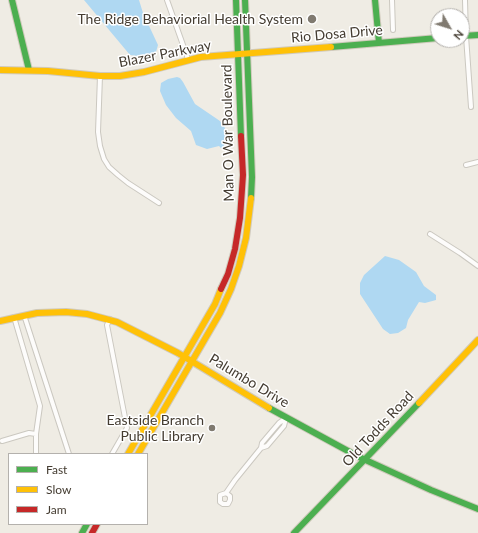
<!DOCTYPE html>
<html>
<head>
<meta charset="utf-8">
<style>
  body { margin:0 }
  #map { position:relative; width:478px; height:533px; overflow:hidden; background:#efece4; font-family:Lato,sans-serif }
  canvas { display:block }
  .legend { position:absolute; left:8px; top:453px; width:140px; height:72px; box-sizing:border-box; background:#fff; border:1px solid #b4b1ad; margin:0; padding:5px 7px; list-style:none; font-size:12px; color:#443c31 }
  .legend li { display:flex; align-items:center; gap:8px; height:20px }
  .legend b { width:20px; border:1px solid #b4b1ad }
  .north { position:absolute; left:430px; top:8px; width:40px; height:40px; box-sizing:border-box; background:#fff; border:1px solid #b4b1ad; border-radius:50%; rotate:129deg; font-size:11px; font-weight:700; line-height:16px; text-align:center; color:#443c31 }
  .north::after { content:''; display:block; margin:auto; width:14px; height:18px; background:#807a70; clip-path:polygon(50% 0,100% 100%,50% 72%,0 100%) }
</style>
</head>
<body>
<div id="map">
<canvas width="478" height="533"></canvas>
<ul class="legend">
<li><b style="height:5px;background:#4caf50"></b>Fast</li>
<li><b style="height:5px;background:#ffc107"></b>Slow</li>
<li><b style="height:5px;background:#c62828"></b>Jam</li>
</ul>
<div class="north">N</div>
</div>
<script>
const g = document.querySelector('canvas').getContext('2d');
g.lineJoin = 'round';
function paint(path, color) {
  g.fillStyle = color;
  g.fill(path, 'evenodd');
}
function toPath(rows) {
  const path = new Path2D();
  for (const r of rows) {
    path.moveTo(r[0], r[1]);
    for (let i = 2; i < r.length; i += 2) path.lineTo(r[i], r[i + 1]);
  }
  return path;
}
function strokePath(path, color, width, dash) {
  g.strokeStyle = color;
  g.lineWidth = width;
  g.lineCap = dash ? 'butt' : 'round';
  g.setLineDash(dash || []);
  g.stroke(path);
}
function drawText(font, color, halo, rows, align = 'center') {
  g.font = font + ' Lato,sans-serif';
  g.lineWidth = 3;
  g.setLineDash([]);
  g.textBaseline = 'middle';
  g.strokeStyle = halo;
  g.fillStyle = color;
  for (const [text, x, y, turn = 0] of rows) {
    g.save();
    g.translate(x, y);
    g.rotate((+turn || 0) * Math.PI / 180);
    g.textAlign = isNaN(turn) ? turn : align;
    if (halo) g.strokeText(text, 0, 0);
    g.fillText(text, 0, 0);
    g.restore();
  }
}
paint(toPath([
  [84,0,139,0,143,13,158,45,156,52,145,57,130,55],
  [177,77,180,78,183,82,195,104,220,121,224,126,227,134,227,140,222,149,219,146,207,149,196,145,191,131,176,118,166,105,160,91,161,83,168,79],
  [385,256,399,260,416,272,424,286,436,295,436,300,425,303,419,302,408,320,406,328,398,333,390,334,383,329,360,294,360,283,364,275]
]), '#afd8f2');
const street = toPath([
  [167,0,188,59],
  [392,0,393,30],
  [465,0,466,36,471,107],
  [100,76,98,132,100,146,104,159,109,167,118,175,128,183,159,203],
  [466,165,478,162],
  [430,234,460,253,478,266],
  [24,315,69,454],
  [14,317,40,406,36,434,36,454],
  [110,319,107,325,127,428,112,454],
  [2,441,29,433,36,434],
  [261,448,267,446,284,426,286,418],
  [226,493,230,496,230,500,228,504,223,504,220,502,220,495,226,493,235,480,261,448,262,443,279,423,286,418]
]);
const fast = toPath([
  [12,0,29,70],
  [236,0,241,136],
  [245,0,252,177,251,198],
  [375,0,379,43],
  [462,36,478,35],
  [331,47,438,38],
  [269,408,359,457,431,490,478,509],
  [82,533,87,524],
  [294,533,419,403]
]);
const slow = toPath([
  [0,70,48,71,100,76,120,76,144,72,201,57,331,47],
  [0,321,37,313,66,312,87,314,117,322,178,353,269,408],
  [419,403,478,340],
  [128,454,215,304,221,289],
  [138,454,220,313,231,289,239,266,246,238,251,198]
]);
const jam = toPath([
  [221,289,228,274,235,249,240,218,243,175,241,136],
  [92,533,97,524]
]);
strokePath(street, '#cbc8c0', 6);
strokePath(fast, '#d0cabc', 8);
strokePath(slow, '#d0cabc', 8);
strokePath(jam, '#d0cabc', 8);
strokePath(street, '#fdfcfb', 4);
strokePath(fast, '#4caf50', 6);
strokePath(slow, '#ffc107', 6);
strokePath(jam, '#c62828', 6);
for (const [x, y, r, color] of [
  [312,19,5,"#807a70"],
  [212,428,4,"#807a70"]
]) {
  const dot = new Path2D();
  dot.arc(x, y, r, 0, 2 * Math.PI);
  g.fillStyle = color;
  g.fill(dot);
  strokePath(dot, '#fff', 1.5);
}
drawText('14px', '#443c31', '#fff', [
  ["The Ridge Behaviorial Health System",303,19],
  ["Eastside Branch",204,420],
  ["Public Library",204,436]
], 'right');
drawText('14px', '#443c31', '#fff', [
  ["Rio Dosa Drive",337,34,-5],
  ["Blazer Parkway",165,54,-11],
  ["Man O War Boulevard",228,133,-91],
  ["Palumbo Drive",249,381,31],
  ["Old Todds Road",378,429,-47]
]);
</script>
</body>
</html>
